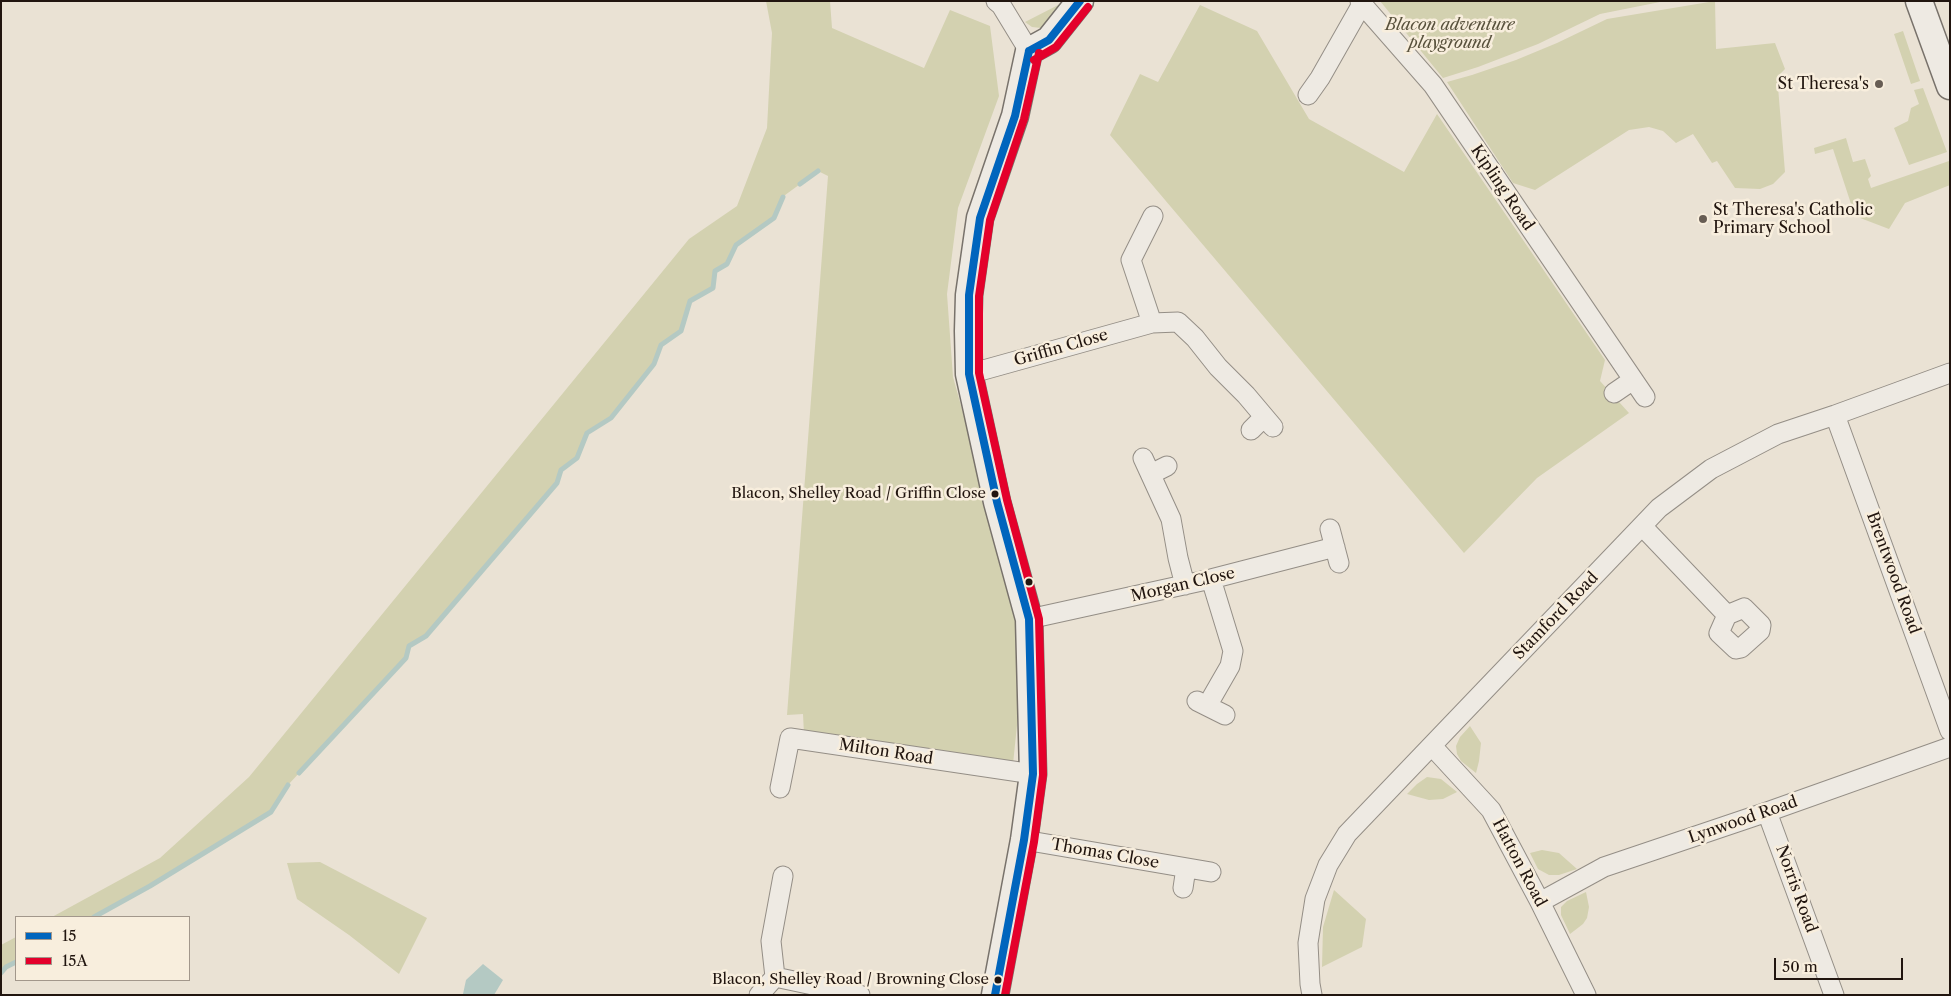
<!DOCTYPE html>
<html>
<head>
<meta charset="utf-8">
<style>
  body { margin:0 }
  #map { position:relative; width:1951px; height:996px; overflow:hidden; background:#eae2d4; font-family:"Libre Caslon Text",serif }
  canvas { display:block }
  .frame { position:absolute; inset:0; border:2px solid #21150f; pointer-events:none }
  .legend { position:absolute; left:15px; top:916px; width:175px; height:65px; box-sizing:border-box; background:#f8eedd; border:1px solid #a2978b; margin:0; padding:6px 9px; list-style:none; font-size:15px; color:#21150f }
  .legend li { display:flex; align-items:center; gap:10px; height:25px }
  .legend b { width:25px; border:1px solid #a2978b }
  .scale { position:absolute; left:1774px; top:958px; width:129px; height:22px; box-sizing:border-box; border:2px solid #21150f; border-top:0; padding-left:6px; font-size:15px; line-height:18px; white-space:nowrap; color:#21150f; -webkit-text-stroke:4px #f8eedd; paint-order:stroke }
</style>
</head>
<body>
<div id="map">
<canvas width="1951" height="996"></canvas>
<div class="frame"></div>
<ul class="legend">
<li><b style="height:6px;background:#0065bd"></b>15</li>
<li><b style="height:6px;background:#e4002b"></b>15A</li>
</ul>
<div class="scale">50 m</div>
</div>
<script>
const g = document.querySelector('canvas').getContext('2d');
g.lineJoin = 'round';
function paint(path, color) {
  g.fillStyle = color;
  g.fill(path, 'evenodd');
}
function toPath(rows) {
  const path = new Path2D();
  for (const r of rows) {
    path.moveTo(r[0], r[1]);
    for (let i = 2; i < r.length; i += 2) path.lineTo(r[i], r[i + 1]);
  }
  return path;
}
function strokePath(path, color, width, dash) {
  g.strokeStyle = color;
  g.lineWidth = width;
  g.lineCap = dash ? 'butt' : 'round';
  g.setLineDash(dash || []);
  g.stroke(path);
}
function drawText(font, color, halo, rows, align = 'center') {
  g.font = font + ' "Libre Caslon Text",serif';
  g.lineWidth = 5;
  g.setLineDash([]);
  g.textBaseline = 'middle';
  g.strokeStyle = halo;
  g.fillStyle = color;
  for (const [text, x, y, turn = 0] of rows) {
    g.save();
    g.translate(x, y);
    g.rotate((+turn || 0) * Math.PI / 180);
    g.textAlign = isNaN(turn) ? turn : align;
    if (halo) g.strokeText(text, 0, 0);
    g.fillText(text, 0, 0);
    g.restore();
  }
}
paint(toPath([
  [766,1,830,1,832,28,924,68,950,10,990,26,999,96,958,208,947,294,953,377,1021,620,1020,696,1013,764,804,734,803,714,787,715,828,176,818,171,781,198,774,218,736,245,727,264,715,271,713,288,690,302,681,331,661,345,654,364,611,418,587,433,577,458,561,470,557,483,426,636,409,646,406,658,288,785,271,812,150,886,94,917,52,917,160,858,249,777,689,239,737,206,767,128,772,33],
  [1066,1,1041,28,1032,27,1025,22],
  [1380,1,1665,1,1600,14,1538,44,1478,67,1443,78],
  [1715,1,1716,49,1775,43,1785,69,1780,74,1778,87,1785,172,1773,184,1760,189,1735,188,1717,161,1712,163,1693,134,1676,143,1663,131,1649,127,1629,130,1535,190,1513,183,1447,82,1472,75,1516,60,1557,43,1607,19],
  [1200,5,1257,31,1309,119,1404,172,1437,114,1605,360,1600,381,1629,413,1537,478,1464,553,1110,135,1140,74,1158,82],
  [1903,31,1920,81,1911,84,1894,34],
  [1923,88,1947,152,1909,165,1894,128,1908,121,1911,108,1919,104,1914,90],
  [1846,138,1853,162,1865,159,1871,176,1868,179,1871,188,1949,161,1950,185,1905,203,1889,229,1855,216,1833,149,1815,154,1814,148],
  [1470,726,1481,743,1479,761,1476,773,1461,761,1457,754,1456,746,1460,737],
  [1427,777,1441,779,1457,792,1443,799,1429,800,1407,794,1417,784],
  [1542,850,1559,853,1577,869,1559,875,1549,875,1538,869,1530,853],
  [320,862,427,918,399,974,349,935,297,899,287,863],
  [1334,890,1366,919,1362,947,1322,967,1323,927],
  [1586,892,1589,907,1587,918,1583,924,1570,934,1561,915,1561,907,1567,901],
  [16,937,16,962,6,967,1,973,1,945]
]), '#d3d1b0');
paint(toPath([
  [483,964,503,980,494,995,463,994,466,980]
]), '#b4c9c3');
strokePath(toPath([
  [800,184,818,171],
  [299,773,406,658,409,646,426,636,557,483,561,470,577,458,587,433,611,418,654,364,661,345,681,331,690,301,713,288,715,271,727,264,736,245,774,218,783,197],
  [94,917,150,886,271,812,288,785],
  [1,973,6,967,16,962]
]), '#b4c9c3', 5);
const street = toPath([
  [996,1,1001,5,1029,51],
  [1362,4,1433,85,1645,397],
  [1308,95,1320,78,1362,4,1360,1],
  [1152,323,1131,260,1153,216],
  [969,374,1152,323,1178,322,1195,338,1218,367,1246,395,1273,427],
  [1614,393,1633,380],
  [1835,415,1950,731],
  [1251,430,1264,417],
  [1143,458,1171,519,1178,558,1185,585],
  [1151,474,1167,466],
  [1642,526,1727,615,1744,608,1761,625,1760,631,1741,648,1736,649,1719,633,1727,615],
  [1330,529,1339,563],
  [1029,619,1211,579,1335,547],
  [1197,701,1225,715],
  [1207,706,1230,666,1233,651,1211,579],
  [1432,746,1491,810,1540,902,1586,995],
  [780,788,790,738,1033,774],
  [1767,812,1834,995],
  [1024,840,1211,872],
  [1183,888,1186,868],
  [1540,902,1604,867,1767,812,1950,747],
  [775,977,860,995],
  [759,995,775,977,771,941,783,876],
  [1312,995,1310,984,1308,943,1315,899,1328,865,1347,834,1659,508,1711,469,1778,434,1835,415,1950,373]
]);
const secondary = toPath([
  [1919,1,1950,86],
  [995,995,1024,840,1033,774,1029,619,997,502,969,374,968,331,969,295,980,218,1015,116,1029,51,1049,40,1080,1]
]);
strokePath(street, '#948e86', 21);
strokePath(secondary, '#78726b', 29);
strokePath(street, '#eeeae3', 19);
strokePath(secondary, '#eeeae3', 26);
strokePath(toPath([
  [1029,51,1049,40,1080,1],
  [995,995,1024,840,1033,774,1029,619,997,502,969,374,969,295,980,218,1015,116,1029,51]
]), '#0065bd', 8);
strokePath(toPath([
  [1034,60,1056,47,1088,7],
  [1005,995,1034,842,1043,775,1039,619,1007,500,979,373,979,296,990,220,1024,119,1039,53]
]), '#e4002b', 8);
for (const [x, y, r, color] of [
  [1879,84,5,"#675d54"],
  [1703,219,5,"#675d54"],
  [995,494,4.5,"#21150f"],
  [1029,582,4.5,"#21150f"],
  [998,980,4.5,"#21150f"]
]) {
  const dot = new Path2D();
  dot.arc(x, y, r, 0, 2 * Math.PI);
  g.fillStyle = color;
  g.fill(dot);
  strokePath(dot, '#f8eedd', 2);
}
drawText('15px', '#21150f', '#f8eedd', [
  ["Blacon, Shelley Road / Griffin Close",986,494],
  ["Blacon, Shelley Road / Browning Close",989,980]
], 'right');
drawText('italic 16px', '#59523d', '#f8eedd', [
  ["Blacon adventure",1450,25],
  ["playground",1450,43]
]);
drawText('16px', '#21150f', '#f8eedd', [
  ["St Theresa's",1869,84],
  ["St Theresa's Catholic",1713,210,"left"],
  ["Primary School",1713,228,"left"]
], 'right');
drawText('16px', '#21150f', '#f8eedd', [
  ["Kipling Road",1502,188,56],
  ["Griffin Close",1061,348,-16],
  ["Brentwood Road",1893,573,70],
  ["Morgan Close",1183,585,-13],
  ["Stamford Road",1556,616,-46],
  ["Milton Road",886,752,9],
  ["Lynwood Road",1743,820,-19],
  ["Thomas Close",1105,854,10],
  ["Hatton Road",1519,863,62],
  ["Norris Road",1796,889,70]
]);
</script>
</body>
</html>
